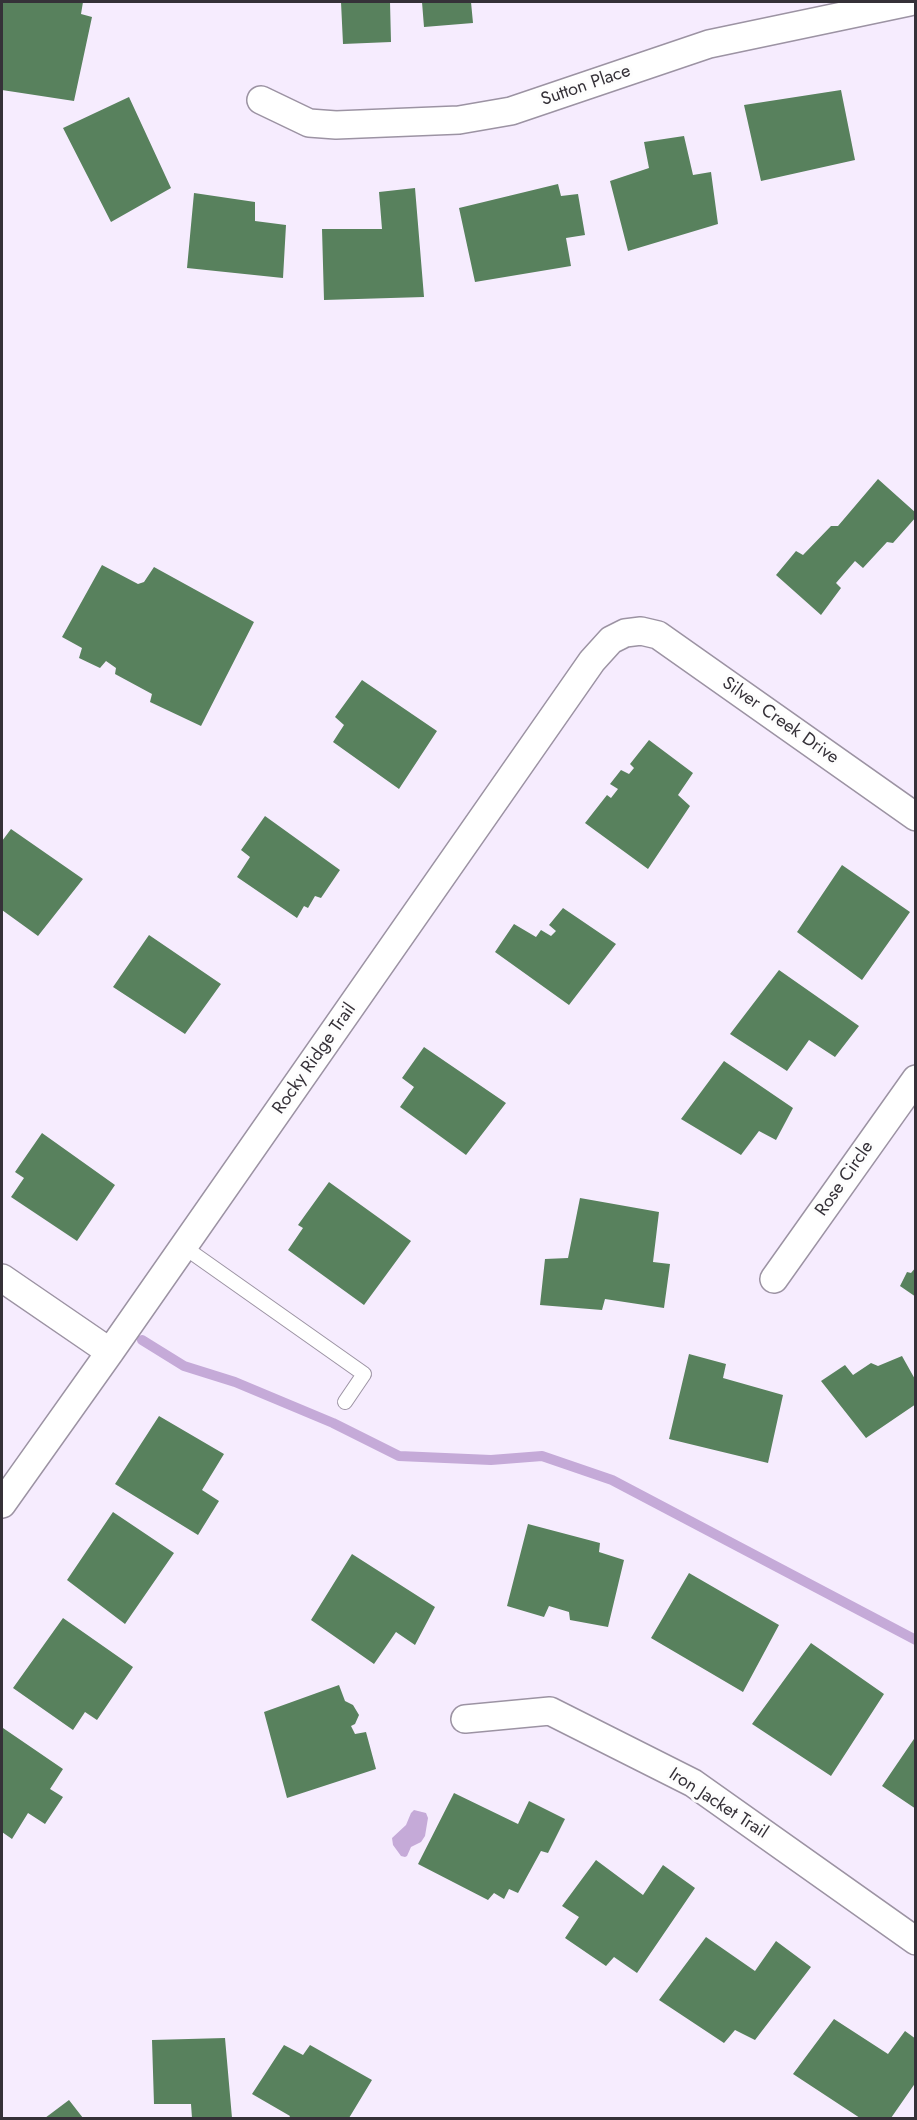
<!DOCTYPE html>
<html>
<head>
<meta charset="utf-8">
<style>
  body { margin:0 }
  #map { position:relative; width:917px; height:2120px; overflow:hidden; background:#f6ecfe; font-family:Jost,sans-serif }
  canvas { display:block }
  .frame { position:absolute; inset:0; border:3px solid #353138; pointer-events:none }
</style>
</head>
<body>
<div id="map">
<canvas width="917" height="2120"></canvas>
<div class="frame"></div>
</div>
<script>
const g = document.querySelector('canvas').getContext('2d');
g.lineJoin = 'round';
function paint(path, color) {
  g.fillStyle = color;
  g.fill(path, 'evenodd');
}
function toPath(rows) {
  const path = new Path2D();
  for (const r of rows) {
    path.moveTo(r[0], r[1]);
    for (let i = 2; i < r.length; i += 2) path.lineTo(r[i], r[i + 1]);
  }
  return path;
}
function strokePath(path, color, width, dash) {
  g.strokeStyle = color;
  g.lineWidth = width;
  g.lineCap = dash ? 'butt' : 'round';
  g.setLineDash(dash || []);
  g.stroke(path);
}
function drawText(font, color, halo, rows, align = 'center') {
  g.font = font + ' Jost,sans-serif';
  g.lineWidth = 6;
  g.setLineDash([]);
  g.textBaseline = 'middle';
  g.strokeStyle = halo;
  g.fillStyle = color;
  for (const [text, x, y, turn = 0] of rows) {
    g.save();
    g.translate(x, y);
    g.rotate((+turn || 0) * Math.PI / 180);
    g.textAlign = isNaN(turn) ? turn : align;
    if (halo) g.strokeText(text, 0, 0);
    g.fillText(text, 0, 0);
    g.restore();
  }
}
paint(toPath([
  [414,1810,426,1813,428,1818,425,1836,421,1842,411,1847,407,1856,405,1857,401,1856,393,1845,392,1838,406,1825,411,1813]
]), '#c5aad8');
strokePath(toPath([
  [142,1340,184,1366,235,1382,333,1423,399,1456,491,1460,542,1456,612,1480,916,1640]
]), '#c5aad8', 10);
paint(toPath([
  [2,2,83,2,81,14,92,17,74,101,2,90],
  [341,2,390,2,391,42,343,44],
  [422,2,471,2,473,23,424,27],
  [841,90,855,160,761,181,744,105],
  [129,97,171,188,111,222,63,128],
  [684,136,693,175,711,172,718,224,628,251,610,181,649,168,644,142],
  [558,184,561,196,578,194,585,235,566,238,571,266,475,282,459,208],
  [415,188,424,297,324,300,322,229,382,229,379,192],
  [194,193,255,202,255,221,286,225,283,278,187,268],
  [878,479,916,513,916,517,893,543,887,542,863,568,855,561,836,583,841,588,821,615,776,575,796,551,803,555,831,526,838,526],
  [102,565,138,584,144,582,154,567,254,622,201,726,150,702,152,694,115,674,116,668,106,661,100,668,79,658,82,648,62,637],
  [362,680,437,731,399,789,333,742,344,725,335,717],
  [649,740,693,773,678,795,690,806,648,869,585,823,607,795,611,798,618,789,610,784,621,770,629,774,634,768,630,764],
  [265,816,340,870,321,898,315,896,308,908,304,906,297,918,237,877,250,857,241,850],
  [11,829,83,879,38,936,2,910,2,841],
  [842,865,910,912,862,980,797,932],
  [563,908,616,944,569,1005,495,952,514,924,536,937,541,930,551,936,556,931,549,925],
  [149,935,221,984,185,1034,113,987],
  [779,970,859,1026,835,1057,809,1040,787,1071,730,1034],
  [424,1047,506,1103,466,1155,400,1107,414,1087,402,1078],
  [724,1061,793,1108,776,1140,759,1131,741,1155,681,1119],
  [42,1133,115,1185,77,1241,11,1197,24,1178,15,1172],
  [329,1182,411,1241,364,1305,288,1250,303,1228,298,1225],
  [580,1198,659,1212,653,1262,670,1264,664,1308,605,1299,602,1310,540,1305,545,1259,568,1258],
  [916,1267,916,1297,900,1286,907,1272,911,1273],
  [689,1354,726,1364,723,1378,783,1395,768,1463,669,1439],
  [902,1356,916,1381,916,1404,866,1438,821,1381,845,1365,853,1375,871,1363,878,1366],
  [159,1416,224,1454,202,1490,219,1501,198,1535,115,1484],
  [113,1512,174,1553,125,1624,67,1580],
  [528,1524,600,1543,599,1552,624,1560,608,1627,570,1620,569,1612,549,1606,544,1617,507,1606],
  [352,1554,435,1607,415,1645,396,1632,374,1664,311,1620],
  [689,1573,779,1625,743,1692,651,1638],
  [63,1618,133,1667,97,1720,85,1712,73,1730,13,1688],
  [811,1643,884,1694,831,1776,752,1724],
  [339,1685,345,1701,353,1705,359,1715,355,1724,351,1726,355,1734,366,1732,376,1769,287,1798,264,1712],
  [3,1728,63,1769,50,1789,63,1797,45,1824,28,1813,12,1839,2,1832],
  [916,1736,916,1809,882,1786],
  [454,1793,518,1824,529,1801,565,1819,548,1853,541,1851,518,1893,509,1889,504,1899,494,1893,488,1900,418,1864],
  [596,1860,643,1895,663,1865,695,1888,637,1973,614,1957,606,1966,565,1938,579,1917,562,1906],
  [706,1937,755,1971,776,1941,811,1967,755,2040,735,2030,724,2043,659,2000],
  [834,2019,888,2054,905,2031,916,2039,916,2082,891,2118,860,2118,793,2074],
  [225,2038,232,2118,192,2118,191,2104,154,2104,152,2040],
  [284,2045,303,2055,310,2045,372,2080,349,2118,289,2118,290,2116,252,2094],
  [69,2100,83,2118,45,2118]
]), '#58815d');
const lane = toPath([
  [184,1247,364,1374,345,1402]
]);
const street = toPath([
  [261,100,309,123,336,125,459,120,511,111,709,44,909,2],
  [2,1278,110,1352],
  [774,1279,916,1079],
  [2,1504,110,1352,592,661,611,640,625,633,641,631,658,635,916,817],
  [465,1719,550,1711,693,1783,916,1941]
]);
strokePath(lane, '#9c93a3', 16);
strokePath(street, '#9c93a3', 30);
strokePath(lane, '#fff', 14);
strokePath(street, '#fff', 27);
drawText('18px', '#353138', '#fdfdfd', [
  ["Sutton Place",586,86,-19],
  ["Silver Creek Drive",780,721,35],
  ["Rocky Ridge Trail",315,1059,-55],
  ["Rose Circle",845,1179,-55],
  ["Iron Jacket Trail",718,1804,33]
]);
</script>
</body>
</html>
